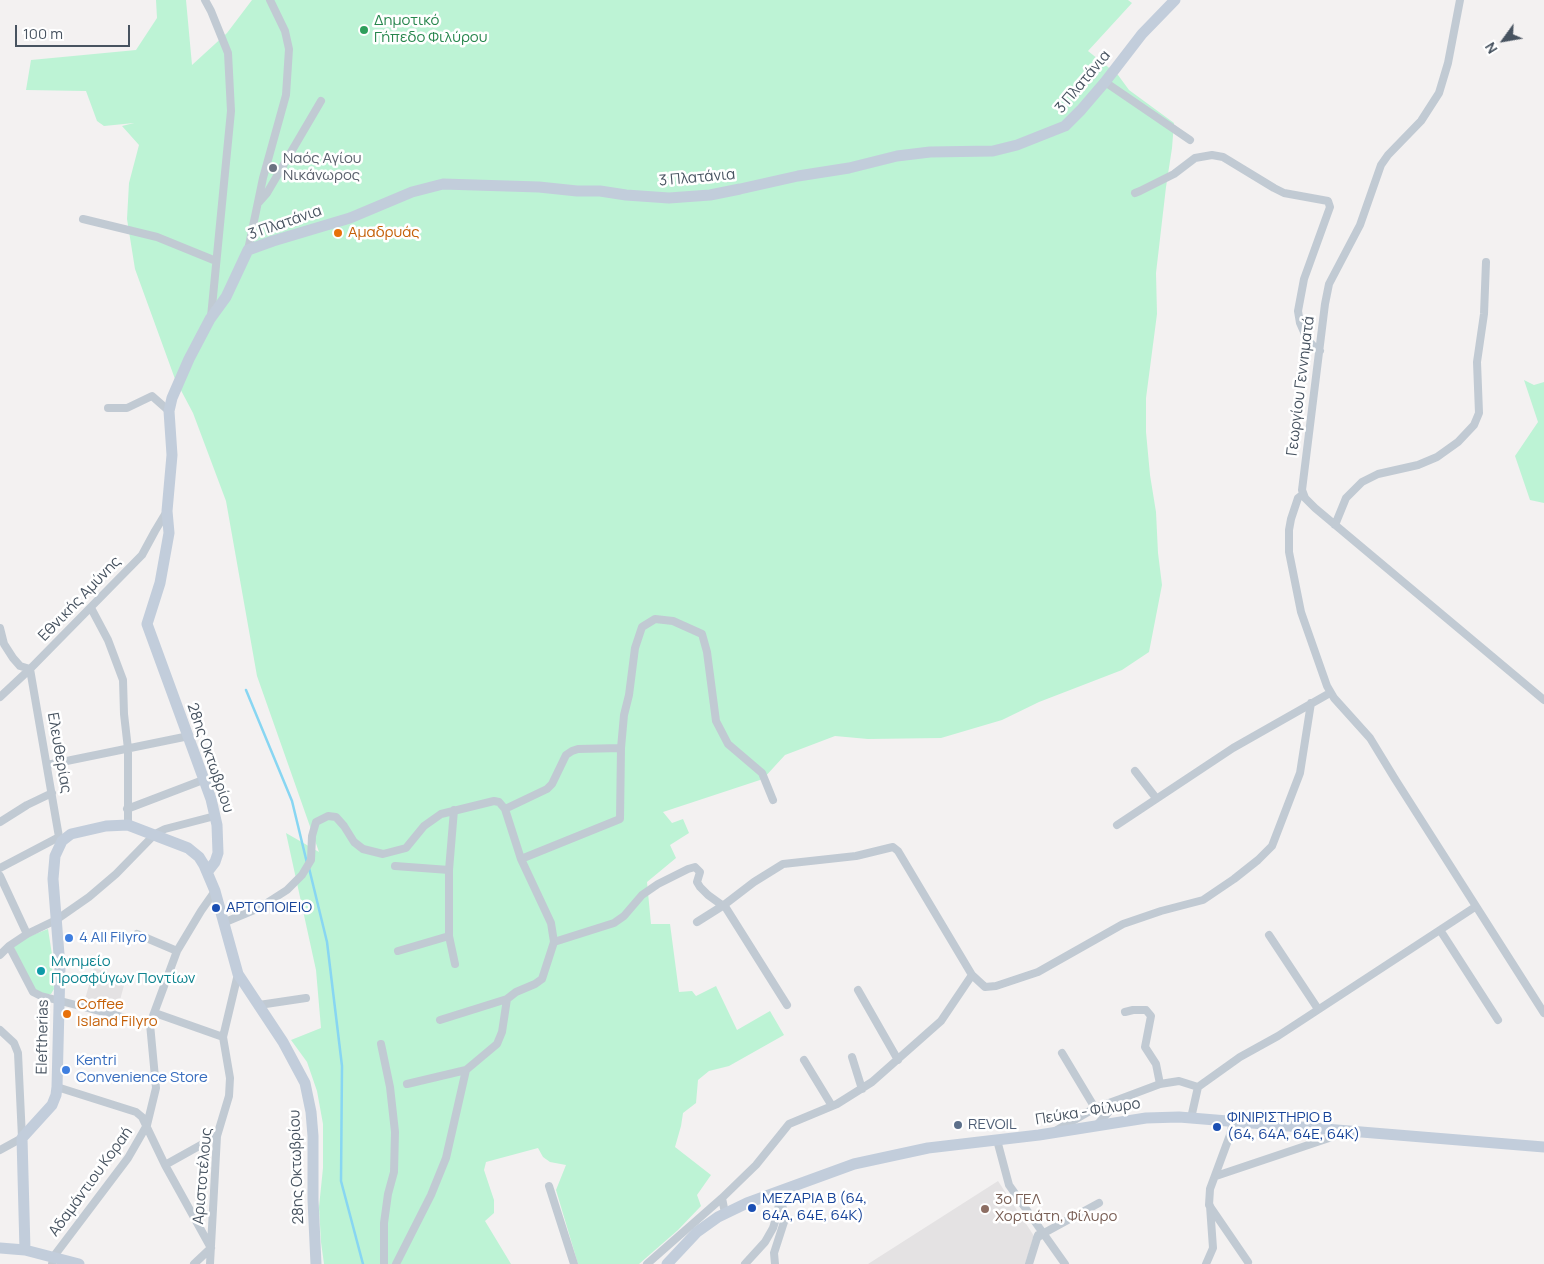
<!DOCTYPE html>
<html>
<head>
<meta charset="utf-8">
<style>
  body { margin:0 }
  #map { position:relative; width:1544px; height:1264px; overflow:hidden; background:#f3f1f1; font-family:Manrope,sans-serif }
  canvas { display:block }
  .north { position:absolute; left:1479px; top:15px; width:50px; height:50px; -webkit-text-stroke:4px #fff; paint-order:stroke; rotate:238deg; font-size:14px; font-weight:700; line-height:20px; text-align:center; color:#475360 }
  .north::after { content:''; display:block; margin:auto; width:18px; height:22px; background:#475360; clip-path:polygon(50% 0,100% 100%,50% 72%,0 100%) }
  .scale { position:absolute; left:15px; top:25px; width:115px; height:22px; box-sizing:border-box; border:2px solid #475360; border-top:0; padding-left:6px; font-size:15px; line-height:18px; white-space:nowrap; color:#475360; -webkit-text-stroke:4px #fff; paint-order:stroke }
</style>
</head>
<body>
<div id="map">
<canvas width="1544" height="1264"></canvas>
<div class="north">N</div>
<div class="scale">100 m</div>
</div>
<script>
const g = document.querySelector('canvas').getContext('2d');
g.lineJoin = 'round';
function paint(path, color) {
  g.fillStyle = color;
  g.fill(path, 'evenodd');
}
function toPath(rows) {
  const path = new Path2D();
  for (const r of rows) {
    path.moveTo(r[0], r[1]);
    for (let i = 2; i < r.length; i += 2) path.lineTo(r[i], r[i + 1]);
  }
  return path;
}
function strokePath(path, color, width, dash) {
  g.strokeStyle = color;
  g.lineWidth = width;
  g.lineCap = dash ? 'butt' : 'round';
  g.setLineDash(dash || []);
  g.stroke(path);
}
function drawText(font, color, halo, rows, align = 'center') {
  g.font = font + ' Manrope,sans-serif';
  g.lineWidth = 5;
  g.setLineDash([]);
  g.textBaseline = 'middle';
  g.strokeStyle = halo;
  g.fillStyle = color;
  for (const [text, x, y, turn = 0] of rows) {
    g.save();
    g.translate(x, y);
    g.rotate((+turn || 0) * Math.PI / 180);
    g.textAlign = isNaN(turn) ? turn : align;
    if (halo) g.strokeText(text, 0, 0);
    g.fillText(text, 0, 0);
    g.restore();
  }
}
paint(toPath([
  [94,968,126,978,116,1015,83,1006],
  [998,1181,1034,1236,1025,1264,868,1264]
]), '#e4e2e3');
paint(toPath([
  [156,0,186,0,192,65,227,33,252,0,1128,0,1132,3,1088,51,1118,75,1129,90,1174,123,1172,148,1166,187,1156,273,1157,314,1146,398,1146,432,1150,475,1156,512,1158,553,1162,585,1149,652,1122,670,1039,702,1002,720,941,738,868,739,835,736,785,755,763,779,663,812,672,823,683,819,689,833,670,845,676,858,647,882,651,924,670,924,679,992,692,991,696,996,716,986,737,1030,770,1011,784,1035,729,1066,709,1071,698,1080,696,1103,683,1113,681,1126,675,1147,711,1175,697,1195,701,1206,678,1230,639,1264,578,1264,556,1190,566,1165,550,1162,543,1157,538,1148,486,1162,484,1170,494,1200,494,1213,485,1221,511,1264,324,1264,321,1242,319,1207,323,1168,323,1124,317,1091,307,1062,291,1040,321,1028,316,970,286,833,319,852,257,676,226,501,193,413,175,379,135,269,127,219,129,183,139,145,122,126,134,123,104,126,97,121,86,91,26,90,31,60,136,50,157,18],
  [1524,380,1534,385,1544,382,1544,503,1530,500,1515,456,1538,422],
  [48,929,53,961,52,972,54,989,51,994,43,994,37,991,34,988,13,946,25,938]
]), '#bdf3d5');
strokePath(toPath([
  [246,690,292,801,307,863],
  [309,868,327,942,342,1066,341,1181,363,1264]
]), '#88d6f2', 2.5);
strokePath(toPath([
  [205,0,211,11,228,53,231,111,211,317],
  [1460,0,1448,63,1439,93,1421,121,1388,155,1381,165,1360,225,1329,284,1325,304,1302,490,1305,498,1315,508,1544,700],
  [1105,82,1190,140],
  [1135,193,1140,191,1174,174,1195,158,1212,155,1223,157,1274,188,1284,193,1328,201,1330,207,1304,279,1298,311,1300,323,1307,339,1316,349,1320,351],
  [259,202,267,193,321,101],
  [83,219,157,237,216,261],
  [248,250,263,178,286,95,289,49,285,31,270,0],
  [108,408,127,408,152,396,169,411],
  [1303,494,1298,498,1291,519,1289,530,1289,552,1301,612,1327,686,1334,698,1370,738,1395,779,1544,1013],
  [1335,525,1346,498,1362,482,1378,474,1418,465,1437,457,1458,442,1474,425,1479,413,1477,362,1484,314,1486,262],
  [91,608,108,640,123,680,124,714,128,749,128,825],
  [0,628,4,644,13,658,20,666,30,669,59,837,62,841],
  [0,697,30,669,142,555,155,531,167,511],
  [47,765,189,736],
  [1135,771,1156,798],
  [127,809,203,780],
  [505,809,547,789,552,784,566,755,572,751,578,749,621,748],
  [454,810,449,870,449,936,455,964],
  [0,822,27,805,52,793],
  [1117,825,1233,748,1330,693],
  [521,859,620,819,621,748,624,715,629,695,635,648,642,627,655,619,673,621,702,634,707,652,716,721,728,744,762,773,773,800],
  [395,866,449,870],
  [0,868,59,837],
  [0,876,27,934],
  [697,922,724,905,754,882,783,864,856,856,893,847,898,851,972,975,941,1021,872,1082,837,1104,789,1124,756,1165,722,1198,725,1213],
  [223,923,259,908,287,890,302,875,311,860,312,836,316,822,328,816,336,817,344,826,354,842,363,849,383,854,406,848,424,826,441,814,494,801,499,802,505,809,521,859,551,923,554,942,542,979,535,984,516,992,507,999,502,1032,497,1044,466,1070,446,1158,431,1195,396,1264],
  [1440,930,1498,1020],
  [137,934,177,951],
  [1269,935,1318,1009],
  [554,942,614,923,624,916,642,895,658,884,688,869,695,867,700,872,697,882,700,887,708,895,726,908,787,1005],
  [9,946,33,992,41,996,150,1024],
  [398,951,449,936],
  [0,955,9,946,27,934,56,920,89,897,116,874,155,834,165,829,215,816],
  [972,975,985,987,996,986,1038,972,1123,924,1161,911,1203,900,1234,879,1258,860,1272,846,1300,773,1311,703],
  [858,990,898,1060],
  [259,1005,306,998],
  [1125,1012,1133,1010,1146,1010,1151,1016,1145,1047,1156,1064,1160,1084],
  [155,1013,223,1037],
  [440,1020,507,999],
  [0,1030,14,1043,18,1053,22,1138,0,1150],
  [381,1044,390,1087,395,1132,394,1172,388,1194,384,1223,384,1264],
  [1062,1053,1095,1108],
  [852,1057,862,1089],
  [804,1060,832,1106],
  [407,1084,466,1070],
  [57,1087,136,1112,142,1117,165,1165,211,1248],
  [1191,1118,1198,1087,1240,1057,1278,1036,1475,907],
  [1233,1122,1230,1135,1210,1189,1209,1205,1248,1262],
  [1097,1125,1120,1099,1160,1084,1179,1081,1198,1087],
  [1057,1130,1095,1108,1120,1099],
  [997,1140,1009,1185,1065,1264],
  [165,1165,217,1136],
  [1216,1176,1344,1133],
  [549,1186,574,1264],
  [1037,1238,1044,1233,1099,1203],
  [52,1264,54,1256,128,1158,147,1125,156,1088,150,1024,177,951,201,911,215,891],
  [194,1264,211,1248],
  [210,1264,217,1136,229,1096,230,1078,223,1037,238,974],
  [647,1264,722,1198],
  [745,1264,765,1242,773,1228,778,1212,780,1191],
  [775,1264,774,1253,784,1222,782,1200],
  [1029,1264,1038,1235],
  [1206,1264,1213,1248,1210,1206]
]), '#c1cad3', 8);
strokePath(toPath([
  [208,871,215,862,218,853,217,825,211,799,147,624,160,583,169,533,167,511,172,455,169,411,172,398,189,359,210,319,226,297,248,250,273,241,350,218,412,192,443,184,539,187,577,191,600,191,626,195,669,198,710,195,740,189,798,176,849,168,897,156,930,152,993,151,1017,145,1065,126,1081,110,1105,82,1142,34,1175,0],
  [0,1248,25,1250,79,1264],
  [25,1250,22,1138,52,1105,56,1095,57,1087,60,967,53,879,55,856,62,841,71,834,106,826,128,825,188,848,199,857,204,865,215,891,238,974,283,1042,305,1083,311,1112,313,1136,313,1200,316,1264],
  [667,1264,697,1232,718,1217,747,1203,854,1164,928,1148,1039,1135,1146,1118,1179,1117,1544,1147]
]), '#c2cddb', 11);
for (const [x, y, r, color] of [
  [364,30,5,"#2e9e5b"],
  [273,168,5,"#6b7280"],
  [338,233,5,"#e8710a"],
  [216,908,5,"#1a4fb4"],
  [69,938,5,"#3f7fe0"],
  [41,971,5,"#0f9aa8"],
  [67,1014,5,"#e8710a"],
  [66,1070,5,"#3f7fe0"],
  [958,1125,5,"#5c6f8a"],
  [1217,1127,5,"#1a4fb4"],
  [752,1208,5,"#1a4fb4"],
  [985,1209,5,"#8d6e63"]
]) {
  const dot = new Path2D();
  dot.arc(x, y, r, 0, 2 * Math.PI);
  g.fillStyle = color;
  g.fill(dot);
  strokePath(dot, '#fff', 2);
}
drawText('15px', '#27864d', '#fff', [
  ["Δημοτικό",374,21],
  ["Γήπεδο Φιλύρου",374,38]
], 'left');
drawText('15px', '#475360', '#fff', [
  ["3 Πλατάνια",1083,82,-50],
  ["3 Πλατάνια",697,178,-5],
  ["3 Πλατάνια",285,223,-19],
  ["Γεωργίου Γεννηματά",1301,386,-83],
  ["Εθνικής Αμύνης",80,599,-46],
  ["Ελευθερίας",59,753,80],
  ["28ης Οκτωβρίου",210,758,71],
  ["Eleftherias",43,1037,-89],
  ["Πεύκα - Φίλυρο",1088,1112,-9],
  ["28ης Οκτωβρίου",297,1167,-92],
  ["Αριστοτέλους",203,1176,-85],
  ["Αδαμάντιου Κοραή",91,1182,-54]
]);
drawText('15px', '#5b616d', '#fff', [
  ["Ναός Αγίου",283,159],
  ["Νικάνωρος",283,176]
], 'left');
drawText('15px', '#c56008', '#fff', [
  ["Αμαδρυάς",348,233],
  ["Coffee",77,1005],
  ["Island Filyro",77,1022]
], 'left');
drawText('15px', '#164399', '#fff', [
  ["ΑΡΤΟΠΟΙΕΙΟ",226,908],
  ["ΦΙΝΙΡΙΣΤΗΡΙΟ B",1227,1118],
  ["(64, 64Α, 64Ε, 64Κ)",1227,1135],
  ["ΜΕΖΑΡΙΑ B (64,",762,1199],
  ["64Α, 64Ε, 64Κ)",762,1216]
], 'left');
drawText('15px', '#366cbe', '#fff', [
  ["4 All Filyro",79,938],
  ["Kentri",76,1061],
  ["Convenience Store",76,1078]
], 'left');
drawText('15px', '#0d838f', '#fff', [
  ["Μνημείο",51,962],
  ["Προσφύγων Ποντίων",51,979]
], 'left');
drawText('15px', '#4e5e75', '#fff', [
  ["REVOIL",968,1125]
], 'left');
drawText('15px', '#785e54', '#fff', [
  ["3ο ΓΕΛ",995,1200],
  ["Χορτιάτη, Φίλυρο",995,1217]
], 'left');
</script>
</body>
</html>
